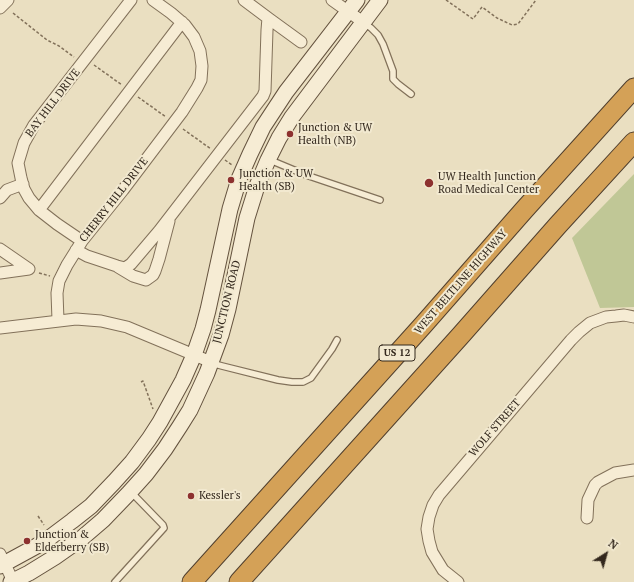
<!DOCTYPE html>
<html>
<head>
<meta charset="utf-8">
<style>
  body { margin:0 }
  #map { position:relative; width:634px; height:582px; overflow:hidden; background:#eadfc1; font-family:"PT Serif",serif }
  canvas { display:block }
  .north { position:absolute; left:586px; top:534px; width:40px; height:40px; -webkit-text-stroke:3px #f2e9d0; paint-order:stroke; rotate:37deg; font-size:11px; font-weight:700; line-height:16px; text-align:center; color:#33281d }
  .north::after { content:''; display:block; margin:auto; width:14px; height:18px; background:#33281d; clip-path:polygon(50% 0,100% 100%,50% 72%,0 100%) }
</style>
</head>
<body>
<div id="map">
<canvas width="634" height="582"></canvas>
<div class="north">N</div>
</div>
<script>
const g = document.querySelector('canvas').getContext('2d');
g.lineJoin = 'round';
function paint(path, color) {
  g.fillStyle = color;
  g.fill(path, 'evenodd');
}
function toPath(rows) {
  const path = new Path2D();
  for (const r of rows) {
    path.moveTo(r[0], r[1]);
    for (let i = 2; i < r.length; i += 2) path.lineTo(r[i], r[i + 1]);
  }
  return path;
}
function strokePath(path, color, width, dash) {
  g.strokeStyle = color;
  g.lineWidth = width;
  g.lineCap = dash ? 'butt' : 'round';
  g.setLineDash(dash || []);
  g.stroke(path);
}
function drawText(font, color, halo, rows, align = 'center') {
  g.font = font + ' "PT Serif",serif';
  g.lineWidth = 4;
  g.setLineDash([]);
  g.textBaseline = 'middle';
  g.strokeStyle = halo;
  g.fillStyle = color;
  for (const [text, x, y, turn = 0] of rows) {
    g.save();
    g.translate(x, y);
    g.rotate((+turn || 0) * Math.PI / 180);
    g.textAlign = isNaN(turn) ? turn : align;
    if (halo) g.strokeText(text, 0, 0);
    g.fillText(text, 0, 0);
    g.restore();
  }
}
paint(toPath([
  [634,174,634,307,600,308,572,238]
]), '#c0c796');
const lane = toPath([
  [364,23,371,28,378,35,383,44,393,71,393,79,398,84,411,94],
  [270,160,306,175,380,200],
  [211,363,222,366,278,380,292,382,303,382,311,378,332,349,337,340],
  [115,582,164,528,163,525,131,492]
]);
const street = toPath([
  [332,0,363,22],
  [0,8,8,0],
  [268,18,301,42],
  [0,198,7,190,23,184],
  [39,210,182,22],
  [82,241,57,224,39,210,29,198,24,189,21,178,18,163,24,143,34,125,131,0],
  [0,249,29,269,0,273],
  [76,250,87,256,117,266,125,268,131,264,159,231,263,96,265,91,267,30,268,18,244,0],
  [118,267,133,276,146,280,153,275,155,271,159,259,169,221],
  [58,320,57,293,59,281,67,265,82,241,123,190,182,112,197,88,201,80,202,66,200,51,194,37,185,25,171,13,153,0],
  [0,328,76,319,101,321,127,327,211,362],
  [587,518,588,500,595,485,598,482,615,473,634,470],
  [0,554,13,581],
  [458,582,443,570,432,552,429,541,427,529,429,517,433,505,439,495,571,340,579,332,590,323,606,317,616,316,624,315,634,317]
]);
const secondary = toPath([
  [0,566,44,542,72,521,91,506,114,482,132,462,149,439,160,422,183,380,194,355,203,329,208,310,230,209,239,179,250,154,263,127,286,92,357,0],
  [11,582,29,573,55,557,82,538,103,520,128,494,146,474,165,449,180,426,190,410,207,373,221,335,228,309,247,218,257,186,268,160,279,138,292,117,380,0]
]);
const highway = toPath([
  [192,582,424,324,524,210,634,88],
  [239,582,461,335,558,225,634,142]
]);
strokePath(lane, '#82715a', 8);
strokePath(street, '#82715a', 13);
strokePath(secondary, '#64523e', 17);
strokePath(highway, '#503f2e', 21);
strokePath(toPath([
  [446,0,473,19,482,7,497,18,512,25,518,24,536,0],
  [13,13,47,40,59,46,74,57],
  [94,65,122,85],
  [138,97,166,117],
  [183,129,211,149],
  [225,160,232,165],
  [39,273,50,276],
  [141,382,143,381,153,409],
  [38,516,44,525]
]), '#82715a', 1.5, [3, 2]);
strokePath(lane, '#f6ecd4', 5.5);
strokePath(street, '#f6ecd4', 11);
strokePath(secondary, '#f6ecd4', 15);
strokePath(highway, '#d4a157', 19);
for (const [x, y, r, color] of [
  [290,134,4,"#8d312f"],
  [231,180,4,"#8d312f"],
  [429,183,5,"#8d312f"],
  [191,496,4,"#8d312f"],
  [27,541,4,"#8d312f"]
]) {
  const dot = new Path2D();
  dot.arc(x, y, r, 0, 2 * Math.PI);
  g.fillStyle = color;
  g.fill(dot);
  strokePath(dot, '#f2e9d0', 1.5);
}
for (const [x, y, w] of [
  [397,353,36]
]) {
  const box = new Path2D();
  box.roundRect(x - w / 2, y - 8, w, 16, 3);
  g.fillStyle = '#f2e9d0';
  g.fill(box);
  strokePath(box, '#33281d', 1);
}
drawText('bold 10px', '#33281d', null, [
  ["US 12",397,353]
]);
drawText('11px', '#33281d', '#f2e9d0', [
  ["BAY HILL DRIVE",53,103,-53],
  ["CHERRY HILL DRIVE",114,200,-52],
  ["WEST BELTLINE HIGHWAY",461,282,-49],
  ["JUNCTION ROAD",227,302,-76],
  ["WOLF STREET",495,428,-49]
]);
drawText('11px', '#33281d', '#f2e9d0', [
  ["Junction & UW",298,128],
  ["Health (NB)",298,141],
  ["Junction & UW",239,174],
  ["Health (SB)",239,187],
  ["UW Health Junction",438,177],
  ["Road Medical Center",438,190],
  ["Kessler's",199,496],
  ["Junction &",35,535],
  ["Elderberry (SB)",35,548]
], 'left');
</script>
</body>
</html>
